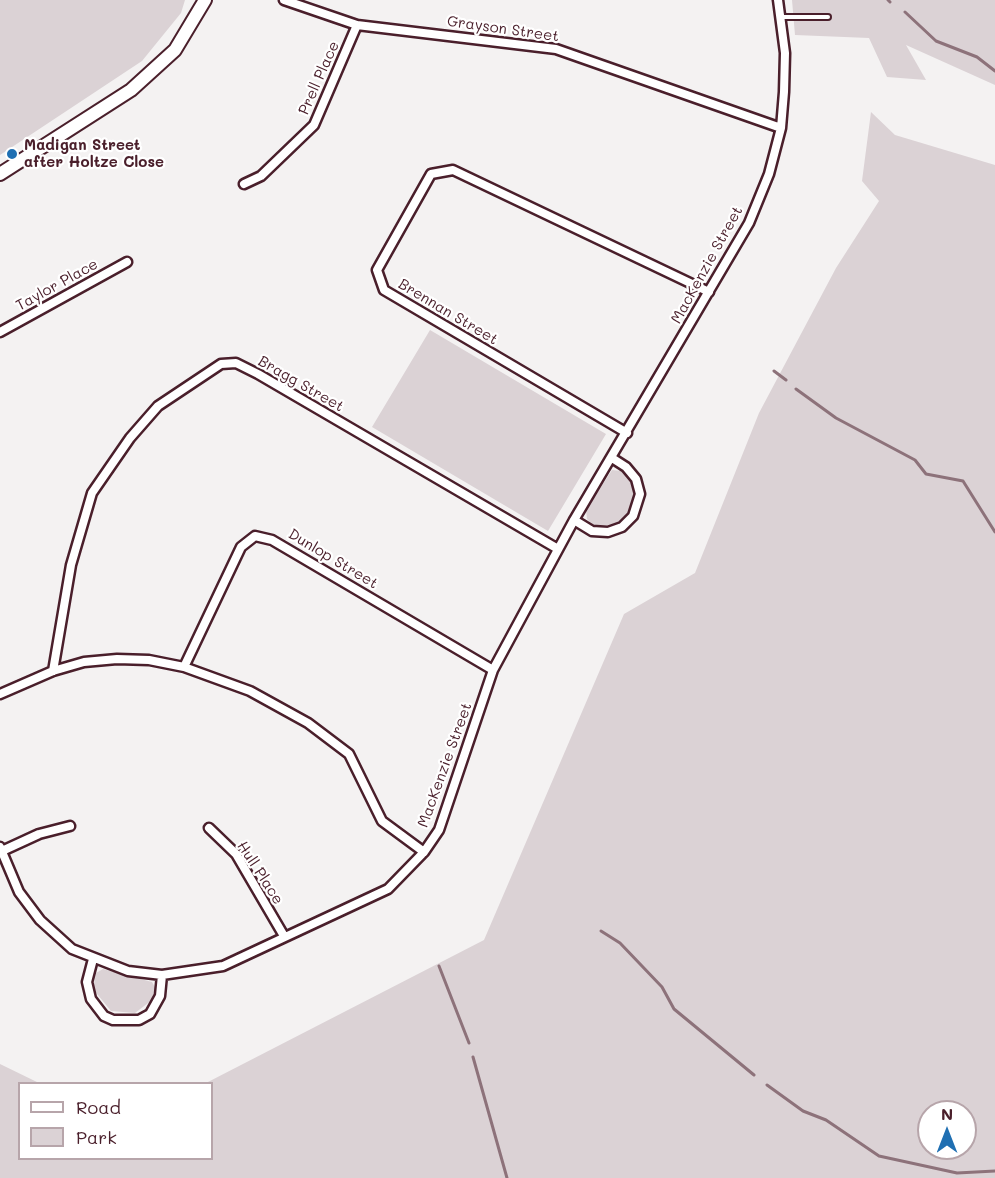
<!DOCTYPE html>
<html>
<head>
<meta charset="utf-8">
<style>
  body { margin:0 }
  #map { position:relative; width:995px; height:1178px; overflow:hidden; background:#f4f2f2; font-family:Mali,sans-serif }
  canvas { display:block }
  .legend { position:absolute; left:18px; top:1082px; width:195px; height:78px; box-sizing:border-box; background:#fff; border:2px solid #b7a5aa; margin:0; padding:8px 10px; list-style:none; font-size:18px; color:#4a1f2b }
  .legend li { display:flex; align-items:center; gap:12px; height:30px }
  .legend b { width:30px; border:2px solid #b7a5aa }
  .north { position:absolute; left:917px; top:1100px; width:60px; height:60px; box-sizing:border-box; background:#fff; border:2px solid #b7a5aa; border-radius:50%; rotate:0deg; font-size:16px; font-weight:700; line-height:24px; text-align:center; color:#4a1f2b }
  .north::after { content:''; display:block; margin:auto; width:21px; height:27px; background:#1f6fb2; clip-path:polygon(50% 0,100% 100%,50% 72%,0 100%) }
</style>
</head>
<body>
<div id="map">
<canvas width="995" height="1178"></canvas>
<ul class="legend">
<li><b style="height:8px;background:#fff"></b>Road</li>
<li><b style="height:16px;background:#dbd2d5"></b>Park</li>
</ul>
<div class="north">N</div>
</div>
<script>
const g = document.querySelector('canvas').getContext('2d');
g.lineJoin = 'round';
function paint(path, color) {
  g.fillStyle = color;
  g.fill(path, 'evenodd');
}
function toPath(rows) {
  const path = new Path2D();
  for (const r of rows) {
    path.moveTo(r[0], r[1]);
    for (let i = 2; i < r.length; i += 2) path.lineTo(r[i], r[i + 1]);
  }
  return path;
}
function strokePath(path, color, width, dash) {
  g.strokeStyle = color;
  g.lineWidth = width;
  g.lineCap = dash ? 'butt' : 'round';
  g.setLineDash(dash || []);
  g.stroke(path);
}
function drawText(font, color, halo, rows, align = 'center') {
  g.font = font + ' Mali,sans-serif';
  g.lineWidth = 4.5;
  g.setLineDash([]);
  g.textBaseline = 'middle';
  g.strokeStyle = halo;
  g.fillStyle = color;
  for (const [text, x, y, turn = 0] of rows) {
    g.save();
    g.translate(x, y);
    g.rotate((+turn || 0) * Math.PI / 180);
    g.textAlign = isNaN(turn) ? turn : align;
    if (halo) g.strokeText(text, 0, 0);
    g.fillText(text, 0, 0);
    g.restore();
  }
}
paint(toPath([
  [0,0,185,0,181,13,142,61,0,155],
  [792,0,995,0,995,85,906,45,926,80,887,77,869,38,795,35],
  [871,112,895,135,995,165,995,1178,0,1178,0,1064,39,1083,20,1084,20,1158,212,1158,212,1084,206,1083,484,940,624,614,695,573,759,413,836,268,879,201,862,181],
  [929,1112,965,1112,965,1148,929,1148],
  [430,330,606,434,548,531,372,427],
  [612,470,622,471,630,476,635,488,633,508,622,521,613,525,593,525,587,519,586,510],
  [103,969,152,982,156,989,152,1000,135,1013,111,1011,93,989,96,973]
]), '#dbd2d5');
strokePath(toPath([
  [888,0,890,2],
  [905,12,936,41,977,57,995,71],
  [774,371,786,380],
  [796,389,836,418,915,460,926,474,963,481,995,532],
  [601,931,620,943,662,987,674,1009,754,1075],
  [439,966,469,1043],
  [473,1057,507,1178],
  [767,1085,803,1111,826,1120,879,1156,957,1173,995,1171]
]), '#8d727a', 3);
const lane = toPath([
  [782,17,828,17]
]);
const street = toPath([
  [284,0,357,25,556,49,781,128],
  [244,184,261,176,314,125,357,25],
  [0,332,127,262],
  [627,433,384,290,377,270,431,174,453,170,709,292],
  [574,520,592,531,608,532,622,527,633,516,640,494,636,479,626,467,612,458],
  [184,667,241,547,255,536,272,540,493,670],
  [53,671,71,565,92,493,130,438,158,406,221,364,236,363,258,374,558,549],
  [0,694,53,671,84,662,117,659,149,660,184,667,250,691,308,723,349,754,382,821,424,852],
  [209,828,236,854,284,936],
  [0,847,19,892,40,920,72,949,128,971,162,975,223,966,388,889,424,852,439,830,493,670,574,520,749,223,769,174,781,128,784,92,785,53,778,0],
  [2,851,39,834,70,826],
  [93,959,87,982,91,999,104,1016,113,1020,139,1020,150,1014,160,996,162,975]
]);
const secondary = toPath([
  [0,174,131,90,175,50,205,0]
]);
strokePath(lane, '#4a1f2b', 8);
strokePath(street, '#4a1f2b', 13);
strokePath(secondary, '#4a1f2b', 16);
strokePath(lane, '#fff', 4);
strokePath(street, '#fff', 8);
strokePath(secondary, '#fff', 12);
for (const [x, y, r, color] of [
  [12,154,6,"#1f6fb2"]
]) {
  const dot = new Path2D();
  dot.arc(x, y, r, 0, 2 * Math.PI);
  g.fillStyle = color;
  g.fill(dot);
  strokePath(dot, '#fff', 2);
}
drawText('15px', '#4a1f2b', '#fff', [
  ["Grayson Street",503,29,8],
  ["Prell Place",319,78,-66],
  ["MacKenzie Street",707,265,-61],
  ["Taylor Place",57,285,-29],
  ["Brennan Street",448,312,31],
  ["Bragg Street",301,384,30],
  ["Dunlop Street",333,559,31],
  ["MacKenzie Street",445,765,-70],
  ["Hull Place",260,873,57]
]);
drawText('bold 15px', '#4a1f2b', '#fff', [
  ["Madigan Street",24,145],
  ["after Holtze Close",24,162]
], 'left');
</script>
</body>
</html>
